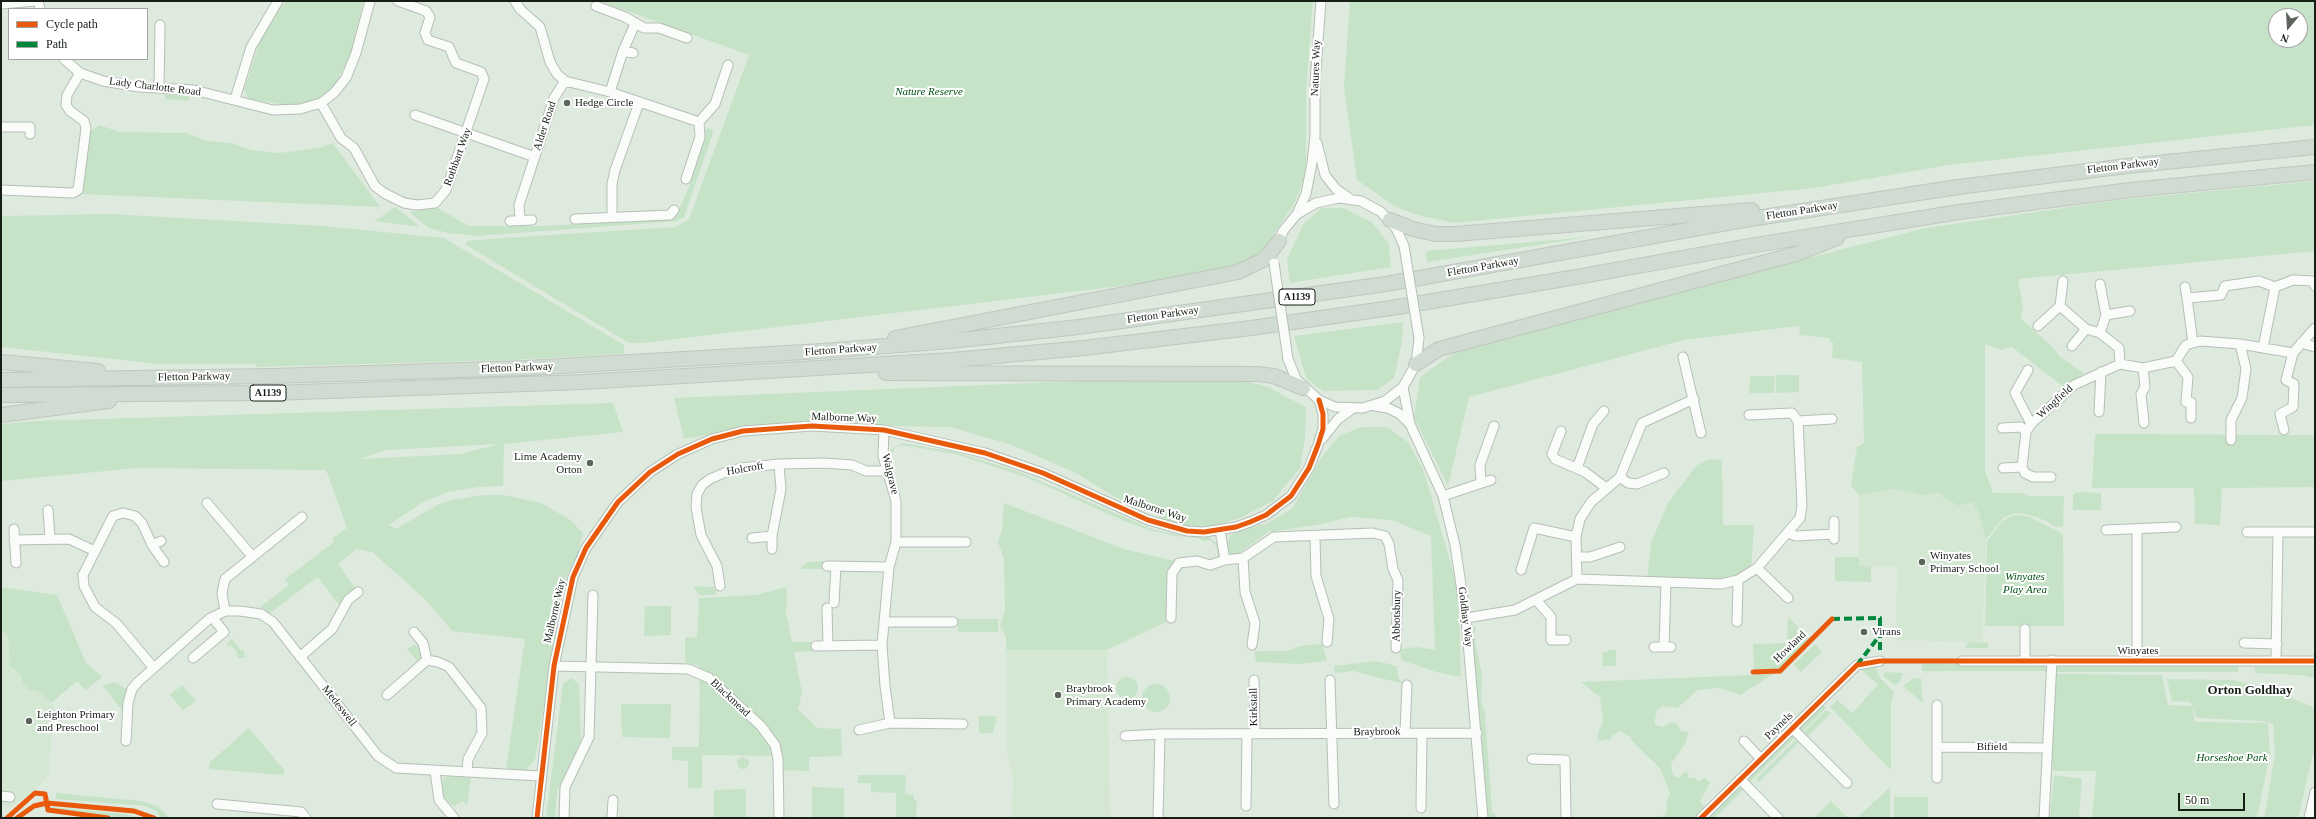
<!DOCTYPE html>
<html>
<head>
<meta charset="utf-8">
<style>
  body { margin:0 }
  #map { position:relative; width:2316px; height:819px; overflow:hidden; background:#dfeadf; font-family:Georgia,serif }
  canvas { display:block }
  .frame { position:absolute; inset:0; border:2px solid #161e16; pointer-events:none }
  .legend { position:absolute; left:8px; top:8px; width:140px; height:52px; box-sizing:border-box; background:#fff; border:1px solid #a2a5a2; margin:0; padding:5px 7px; list-style:none; font-size:12px; color:#161e16 }
  .legend li { display:flex; align-items:center; gap:8px; height:20px }
  .legend b { width:20px; border:1px solid #a2a5a2 }
  .north { position:absolute; left:2268px; top:8px; width:40px; height:40px; box-sizing:border-box; background:#fff; border:1px solid #a2a5a2; border-radius:50%; rotate:198deg; font-size:11px; font-weight:700; line-height:16px; text-align:center; color:#161e16 }
  .north::after { content:''; display:block; margin:auto; width:14px; height:18px; background:#5c655c; clip-path:polygon(50% 0,100% 100%,50% 72%,0 100%) }
  .scale { position:absolute; left:2178px; top:793px; width:67px; height:18px; box-sizing:border-box; border:2px solid #161e16; border-top:0; padding-left:5px; font-size:12px; line-height:14px; white-space:nowrap; color:#161e16; -webkit-text-stroke:3px #fff; paint-order:stroke }
</style>
</head>
<body>
<div id="map">
<canvas width="2316" height="819"></canvas>
<div class="frame"></div>
<ul class="legend">
<li><b style="height:5px;background:#e8590c"></b>Cycle path</li>
<li><b style="height:5px;background:#00873e"></b>Path</li>
</ul>
<div class="north">N</div>
<div class="scale">50 m</div>
</div>
<script>
const g = document.querySelector('canvas').getContext('2d');
g.lineJoin = 'round';
function paint(path, color) {
  g.fillStyle = color;
  g.fill(path, 'evenodd');
}
function toPath(rows) {
  const path = new Path2D();
  for (const r of rows) {
    if (r.length === 3) {
      path.moveTo(r[0] + r[2], r[1]);
      path.arc(r[0], r[1], r[2], 0, 2 * Math.PI);
      continue;
    }
    path.moveTo(r[0], r[1]);
    for (let i = 2; i < r.length; i += 2) path.lineTo(r[i], r[i + 1]);
  }
  return path;
}
function strokePath(path, color, width, dash) {
  g.strokeStyle = color;
  g.lineWidth = width;
  g.lineCap = dash ? 'butt' : 'round';
  g.setLineDash(dash || []);
  g.stroke(path);
}
function drawText(font, color, halo, rows, align = 'center') {
  g.font = font + ' Georgia,serif';
  g.lineWidth = 4;
  g.setLineDash([]);
  g.textBaseline = 'middle';
  g.strokeStyle = halo;
  g.fillStyle = color;
  for (const [text, x, y, turn = 0] of rows) {
    g.save();
    g.translate(x, y);
    g.rotate((+turn || 0) * Math.PI / 180);
    g.textAlign = isNaN(turn) ? turn : align;
    if (halo) g.strokeText(text, 0, 0);
    g.fillText(text, 0, 0);
    g.restore();
  }
}
paint(toPath([
  [1894,489,1911,492,1918,495,1939,493,1958,506,1972,502,1979,513,1986,539,1982,642,1896,640,1897,567,1859,566,1859,495],
  [1,630,8,635,10,664,19,672,21,679,34,692,42,693,61,716,52,726,49,774,37,788,13,806,1,807],
  [1006,650,1107,650,1110,818,1014,818,1012,810,1013,777,1007,754]
]), '#d3e7d3');
paint(toPath([
  [286,1,362,1,363,3,350,55,335,85,326,95,312,103,292,106,249,99,244,90,260,41,269,22],
  [599,1,1313,1,1306,90,1306,168,1302,185,1294,204,1262,252,1246,265,1213,275,643,343,629,343,466,245,467,241,502,238,676,227,689,219,749,55],
  [1350,1,2315,1,2315,125,1949,165,1814,188,1454,223,1417,215,1396,207,1357,180,1344,88],
  [2276,16,2300,16,2300,40,2276,40],
  [165,93,189,95,188,101,165,99],
  [99,125,120,132,186,133,207,141,230,143,252,150,279,153,319,148,333,143,380,207,81,194,88,134],
  [707,128,714,130,684,217,677,221,478,236,448,233,429,228,409,212,436,207,469,226,542,226,675,219,690,184],
  [2315,181,2315,251,2018,279,2023,307,2021,319,2055,349,2059,356,2084,373,2064,387,2012,347,2001,350,1985,344,1985,471,1993,493,2020,493,2029,496,2064,496,2063,527,2053,526,2049,522,2030,515,2016,513,2003,518,1986,539,1979,513,1972,502,1958,506,1939,493,1918,495,1911,492,1894,489,1859,495,1851,486,1857,447,1864,443,1862,362,1832,358,1833,342,1830,342,1829,338,1800,335,1799,326,1684,340,1469,397,1448,486,1414,417,1420,377,1465,345,1926,228,2118,200],
  [395,207,420,227,374,221],
  [1322,208,1344,208,1373,223,1389,244,1391,267,1290,283,1287,259,1304,223],
  [110,214,324,226,444,238,624,345,624,354,511,360,256,367,255,364,159,364,1,347,1,216],
  [1590,237,1427,262,1426,251],
  [1403,322,1402,342,1394,378,1378,390,1323,391,1306,378,1294,336],
  [1776,375,1799,375,1799,392,1776,393],
  [1199,376,1237,379,1268,387,1306,407,1305,439,1300,468,1273,501,1242,517,1212,527,1180,526,1113,496,1076,473,1009,444,950,427,774,424,684,439,674,398],
  [1750,376,1775,376,1774,393,1749,393],
  [613,403,623,432,504,444,503,486,478,487,448,492,422,503,389,525,396,529,439,504,452,500,483,495,504,495,541,503,569,519,583,533,576,561,567,574,563,596,558,602,556,633,535,760,524,772,506,768,525,639,452,631,426,600,372,552,357,549,338,564,358,592,340,606,318,577,270,613,260,607,289,585,285,579,334,542,333,538,347,528,326,470,138,468,1,481,1,424,33,421],
  [500,444,460,454,360,459,386,450],
  [1361,427,1387,427,1408,442,1423,469,1458,588,1461,677,1436,672,1401,660,1400,649,1417,647,1435,650,1431,536,1392,520,1351,517,1317,525,1268,532,1234,557,1227,553,1226,544,1232,534,1263,524,1264,525,1292,509,1321,458,1339,436],
  [2095,434,2315,435,2315,487,2222,488,2220,525,2195,524,2194,488,2092,488],
  [903,443,955,452,1017,471,1152,529,1177,535,1208,537,1219,545,1221,557,1214,561,1177,561,1168,621,1107,650,1006,650,1006,636,1000,626,1005,611,1004,559,998,542,1002,530,1004,503,1124,549,1170,560,1212,561,1218,556,1216,546,1210,540,1203,541,1198,538,1176,536,1152,531,1124,521,1026,477,955,454,901,445,894,449,889,460,887,456,890,450],
  [1710,459,1722,460,1723,525,1754,525,1751,571,1720,583,1647,581,1651,543,1668,503,1697,465],
  [2078,492,2101,493,2101,510,2073,510,2073,494],
  [2015,515,2028,516,2063,534,2064,626,1985,626,1987,541,2002,521],
  [1835,557,1859,557,1859,566,1871,566,1871,582,1835,581],
  [827,561,826,569,800,569,808,562],
  [693,586,716,587,716,595,699,595],
  [1,587,57,595,86,663,102,677,86,690,77,681,51,703,42,693,28,689,23,683,19,672,10,667,8,635,1,630],
  [787,587,786,613,792,642,815,642,816,651,794,652,802,692,798,709,818,728,841,729,842,756,809,757,809,771,779,770,776,756,702,755,702,788,688,788,688,761,672,760,672,747,699,747,700,666,685,662,685,637,697,638,699,598,756,595],
  [645,606,671,606,671,635,644,636],
  [1788,617,1811,640,1780,671,1754,671,1753,644,1787,643],
  [958,619,998,619,998,632,958,632],
  [1473,626,1476,628,1474,635,1482,675,1481,700,1485,715,1492,810,1492,813,1495,813,1496,818,1488,818,1481,732,1470,635],
  [232,639,240,650,244,651,245,658,238,658,237,652,231,645,228,646,227,644],
  [1968,642,1988,643,1988,648,1965,648],
  [414,644,422,650,423,659,418,662,407,649],
  [1322,644,1327,661,1299,664,1256,662,1254,651,1288,651,1300,646],
  [1815,644,1822,652,1801,672,1794,664],
  [1609,650,1616,650,1616,666,1602,666,1603,652,1608,652],
  [1376,661,1397,666,1398,677,1404,684,1353,671,1335,673,1334,666],
  [1922,664,2047,665,2047,671,1922,671],
  [1875,666,1880,678,1894,692,1891,705,1891,770,1830,707,1837,700,1852,713,1878,685,1862,670],
  [2055,666,2238,666,2238,672,2055,672],
  [2254,667,2315,667,2315,678,2299,675,2256,673],
  [1885,672,1903,673,1900,682,1895,685,1883,676],
  [1773,674,1740,695,1719,688,1698,690,1677,708,1663,706,1657,710,1654,724,1662,727,1671,722,1677,724,1681,731,1689,732,1685,744,1671,764,1673,775,1678,778,1687,771,1689,779,1695,777,1698,781,1705,778,1710,783,1700,801,1705,809,1696,818,1661,818,1667,811,1666,804,1670,793,1660,768,1632,741,1630,737,1621,731,1612,735,1611,739,1599,741,1597,736,1603,721,1600,697,1581,682],
  [2056,674,2162,675,2168,705,2192,706,2190,702,2172,701,2167,679,2233,680,2267,688,2315,708,2315,746,2298,818,2264,818,2275,754,2273,724,2262,721,2197,718,2192,707,2195,722,2268,723,2270,754,2257,818,2092,818,2096,771,2053,771,2049,715],
  [1127,688,11],
  [571,678,579,684,581,741,557,791,555,818,546,818,563,684],
  [1921,678,1923,703,1903,686,1912,679],
  [114,682,129,690,124,713,103,686],
  [1156,698,14],
  [182,685,196,701,183,710,170,695],
  [1822,703,1826,708,1802,732,1799,728],
  [621,704,671,704,670,738,622,737],
  [1826,710,1831,713,1807,737,1803,733],
  [979,716,997,716,993,733,979,733],
  [249,728,285,771,283,775,209,769,210,762],
  [1789,736,1795,737,1749,783,1748,778],
  [1797,739,1800,741,1759,782,1756,779],
  [743,763,6],
  [858,775,906,775,905,794,914,795,914,800,917,800,916,818,896,818,896,793,871,792,871,783,858,783],
  [2054,775,2082,779,2079,818,2050,818],
  [451,776,471,778,467,805,463,801,454,806,443,798,441,792,441,784,444,778],
  [812,787,844,788,844,818,812,818],
  [1738,787,1744,789,1715,818,1707,818],
  [1890,787,1890,818,1857,818],
  [746,789,746,818,714,818,714,790],
  [56,793,141,801,157,806,170,818,161,818,156,811,145,806,56,799],
  [1894,797,1928,797,1928,817,1894,817],
  [1831,801,1848,818,1814,818],
  [51,807,125,814,140,818,112,818,51,809]
]), '#c6e3c7');
const minor = toPath([
  [38,1,40,9],
  [515,1,520,9,540,27,550,62,557,74,565,81,610,92,699,122,715,104,728,65],
  [1,4,36,1],
  [596,6,625,17,644,28,659,28,687,38],
  [623,51,633,53],
  [64,59,80,73,103,81,139,87,194,90,273,110,300,109,321,103,334,93,346,78,356,53,370,1],
  [159,88,160,25],
  [610,92,623,51,635,24],
  [235,99,251,47,278,1],
  [321,103,341,138,354,148,375,186,384,193,404,203,417,205,435,203,446,190,484,79,481,72,456,63,449,47,428,40,425,33,430,17,426,11,398,1],
  [415,115,535,157],
  [1,127,30,127,30,134],
  [1317,143,1325,175,1336,189,1349,198],
  [686,179,700,137,699,122],
  [1,190,73,193,78,190,86,128,84,121,70,111,66,105,67,95,80,73],
  [1297,214,1306,194,1312,163,1315,136,1315,82,1321,1],
  [612,217,612,184,615,170,639,103],
  [575,219,670,215,674,210],
  [520,220,519,205,554,98,565,81],
  [510,221,532,220],
  [1277,246,1283,231,1297,214,1316,203,1339,198,1361,201,1381,212,1396,228,1404,246],
  [2100,284,2106,315],
  [2185,287,2187,298],
  [2275,287,2293,280,2313,281,2315,286],
  [2060,306,2063,281],
  [2038,326,2060,306,2086,329,2100,333],
  [2193,343,2187,298,2221,295,2225,286,2259,281,2275,287,2263,348],
  [2301,343,2315,347],
  [2072,346,2086,329],
  [1683,357,1701,433],
  [1288,359,1296,379,1319,400,1335,407,1363,408,1385,401,1403,387,1416,364,1419,338],
  [2176,361,2188,377,2186,402,2191,402,2191,418],
  [2120,364,2119,348,2100,333,2106,315,2130,311],
  [2143,368,2145,387,2141,394,2144,423],
  [2028,370,2015,393,2031,424],
  [1403,387,1410,424,1443,496,1455,545,1466,618,1483,818],
  [1375,406,1388,408,1400,414,1410,424],
  [2099,412,2101,372],
  [1749,415,1792,413,1798,421,1832,419],
  [2002,428,2021,427,2026,432],
  [884,430,883,456,896,501,896,542,889,567,882,645,885,686,890,723],
  [2284,430,2280,414,2293,407,2294,384,2286,380,2293,353],
  [1561,431,1552,454,1555,459,1585,472,1605,487],
  [1322,439,1338,419,1352,409],
  [2231,440,2231,420,2242,398,2246,369,2240,344],
  [1577,468,1593,424,1604,411],
  [2003,468,2022,467],
  [1620,477,1628,483,1637,484,1664,473],
  [2051,477,2033,477,2025,473,2022,467,2026,432,2031,424,2074,385,2120,364,2143,368,2176,361,2186,345,2200,341,2240,344,2293,353,2315,328],
  [1481,483,1480,465,1494,426],
  [1443,496,1491,480],
  [207,503,252,556],
  [48,510,50,538],
  [1834,521,1834,539],
  [14,529,16,563],
  [1220,530,1225,560],
  [2106,530,2176,527],
  [2247,532,2315,532],
  [1788,533,1796,536,1834,534],
  [1315,537,1316,576,1329,619,1327,642],
  [752,538,772,536],
  [14,540,69,539,95,551],
  [896,542,966,542],
  [152,545,161,541],
  [772,549,772,536,781,489,779,464],
  [1577,557,1590,557,1620,547],
  [1243,558,1245,592,1255,623,1252,645],
  [827,566,889,567],
  [1757,568,1788,598],
  [1521,570,1534,528,1576,537],
  [1577,579,1576,537,1580,519,1591,502,1620,477,1642,423,1694,399],
  [720,586,717,566,701,535,696,507,697,494,702,485,710,479,726,472,741,468,779,464,824,463,852,465,866,471,887,471],
  [1537,601,1551,617,1551,640,1566,640],
  [834,603,836,566],
  [827,608,828,645],
  [225,611,222,593,225,579,302,517],
  [1171,618,1172,573,1179,563,1197,561,1210,565,1225,560,1243,558,1274,537,1373,533,1385,536,1389,544,1393,569,1398,580,1396,648],
  [1466,618,1515,610,1577,579,1721,584,1738,580,1757,568,1800,518,1802,506,1798,421],
  [884,622,953,622],
  [1737,622,1738,580],
  [2025,629,2025,660],
  [414,632,423,643,427,660],
  [2244,643,2277,644],
  [816,646,882,645],
  [1654,647,1671,647],
  [1664,647,1666,582],
  [300,657,332,629,348,600,358,592],
  [193,658,224,632,212,617],
  [2137,660,2137,530],
  [1962,661,2315,661],
  [2276,661,2278,532],
  [554,666,688,669,709,678,761,726,775,745,778,759,779,818],
  [153,667,116,623,95,607,84,586,83,575,113,516,123,513,135,516,142,523,152,545,164,562],
  [1254,680,1255,734],
  [1330,680,1334,804],
  [387,695,427,660,438,662,449,667,481,708,482,733,468,759,467,772],
  [1792,728,1847,783],
  [859,730,890,723,963,724],
  [1405,732,1407,685],
  [1125,736,1160,734,1477,733],
  [126,741,128,703,132,689,138,682,209,619,225,611,240,611,261,614,273,622,378,756,396,768,540,776],
  [1744,741,1760,758],
  [1937,747,2047,748],
  [1532,759,1565,760,1566,818],
  [435,771,439,800,454,818],
  [1937,778,1937,705],
  [1740,779,1778,818],
  [1,796,10,797],
  [217,804,301,812,306,818],
  [1246,806,1247,734],
  [1421,808,1422,734],
  [537,818,554,666,573,577,586,548,618,502,650,472,678,454,712,439,743,431,812,426,884,430,985,453,1043,473,1148,520,1187,531,1204,532,1236,527,1250,522,1266,515,1291,496,1309,468,1318,445,1323,429,1323,414,1319,400],
  [564,818,565,787,589,737,593,595],
  [612,818,613,800],
  [1158,818,1160,734],
  [1701,818,1857,665,1880,661],
  [2044,818,2052,660],
  [2309,818,2315,792]
]);
const highway = toPath([
  [1390,220,1413,229,1436,234,1455,234,1752,210],
  [895,338,1238,272,1265,259,1279,241],
  [1,362,98,371],
  [1416,364,1439,349,1796,254,1837,238],
  [886,373,1257,374,1274,376,1303,388],
  [1,380,272,376,527,368,822,351,951,341,1079,327,1386,284,1744,220,1958,187,2127,166,2315,147],
  [1,395,272,393,583,382,952,360,1084,348,1251,328,1391,308,1582,276,1749,246,1959,212,2130,190,2315,172],
  [1,415,109,401]
]);
strokePath(minor, '#b6bfb6', 11);
strokePath(highway, '#c1c6c1', 16);
strokePath(minor, '#fafcfa', 9);
strokePath(highway, '#d0dbd1', 14);
const minorBridge = toPath([
  [1404,246,1419,338],
  [1274,263,1288,359]
]);
strokePath(minorBridge, '#b6bfb6', 11, []);
strokePath(minorBridge, '#fafcfa', 9);
strokePath(toPath([
  [1832,619,1880,618,1880,650],
  [1857,665,1880,635]
]), '#00873e', 4, [8, 4]);
strokePath(toPath([
  [1753,672,1780,671,1832,619],
  [7,818,35,793,45,794,48,810,108,818],
  [17,818,34,806,47,803,134,811,154,818],
  [537,818,554,666,573,577,586,548,618,502,650,472,678,454,712,439,743,431,812,426,884,430,985,453,1043,473,1148,520,1187,531,1204,532,1236,527,1250,522,1266,515,1291,496,1309,468,1318,445,1323,429,1323,414,1319,400],
  [1701,818,1857,665,1880,661,2315,661]
]), '#e8590c', 5);
for (const [x, y, r, color] of [
  [567,103,4,"#5c655c"],
  [590,463,4,"#5c655c"],
  [1922,562,4,"#5c655c"],
  [1864,632,4,"#5c655c"],
  [1058,695,4,"#5c655c"],
  [29,721,4,"#5c655c"]
]) {
  const dot = new Path2D();
  dot.arc(x, y, r, 0, 2 * Math.PI);
  g.fillStyle = color;
  g.fill(dot);
  strokePath(dot, '#fff', 1.5);
}
for (const [x, y, w] of [
  [1297,297,36],
  [268,393,36]
]) {
  const box = new Path2D();
  box.roundRect(x - w / 2, y - 8, w, 16, 3);
  g.fillStyle = '#fff';
  g.fill(box);
  strokePath(box, '#161e16', 1);
}
drawText('bold 10px', '#161e16', null, [
  ["A1139",1297,297],
  ["A1139",268,393]
]);
drawText('11px', '#161e16', '#fff', [
  ["Natures Way",1316,68,-88],
  ["Lady Charlotte Road",155,87,7],
  ["Alder Road",545,126,-72],
  ["Rothbart Way",458,157,-70],
  ["Fletton Parkway",2123,166,-7],
  ["Fletton Parkway",1802,211,-9],
  ["Fletton Parkway",1483,267,-10],
  ["Fletton Parkway",1163,315,-8],
  ["Fletton Parkway",841,350,-4],
  ["Fletton Parkway",517,368,-2],
  ["Fletton Parkway",194,377,-1],
  ["Wingfield",2055,402,-42],
  ["Malborne Way",844,418,2],
  ["Holcroft",745,469,-10],
  ["Walgrave",890,474,76],
  ["Malborne Way",1155,509,18],
  ["Malborne Way",555,611,-77],
  ["Abbotsbury",1397,616,-89],
  ["Goldhay Way",1465,617,83],
  ["Howland",1790,647,-44],
  ["Winyates",2138,651],
  ["Blackmead",730,698,43],
  ["Medeswell",339,706,52],
  ["Kirkstall",1254,707,-91],
  ["Paynels",1779,726,-44],
  ["Braybrook",1377,732,-1],
  ["Bifield",1992,747]
]);
drawText('italic 11px', '#005113', '#fff', [
  ["Nature Reserve",929,92],
  ["Winyates",2025,577],
  ["Play Area",2025,590],
  ["Horseshoe Park",2232,758]
]);
drawText('11px', '#161e16', '#fff', [
  ["Hedge Circle",575,103],
  ["Lime Academy",582,457,"right"],
  ["Orton",582,470,"right"],
  ["Winyates",1930,556],
  ["Primary School",1930,569],
  ["Virans",1872,632],
  ["Braybrook",1066,689],
  ["Primary Academy",1066,702],
  ["Leighton Primary",37,715],
  ["and Preschool",37,728]
], 'left');
drawText('bold 13px', '#161e16', '#fff', [
  ["Orton Goldhay",2250,691]
]);
</script>
</body>
</html>
